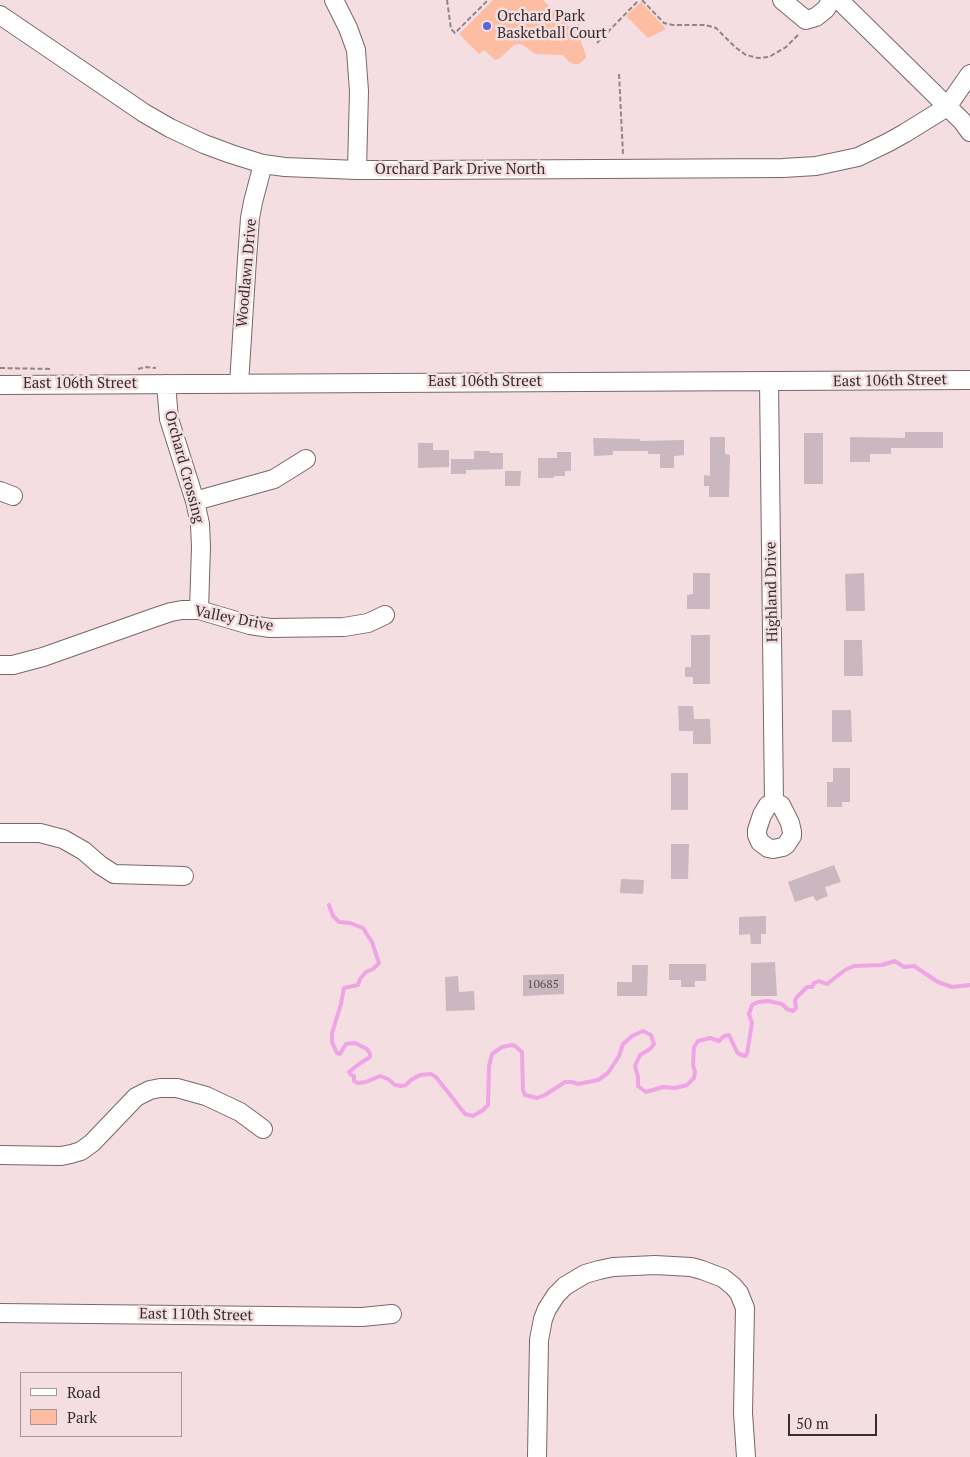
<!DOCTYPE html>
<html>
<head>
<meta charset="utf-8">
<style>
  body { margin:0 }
  #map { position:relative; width:970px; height:1457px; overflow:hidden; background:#f4dee1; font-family:"PT Serif",serif }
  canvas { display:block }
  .legend { position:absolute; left:20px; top:1372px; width:162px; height:65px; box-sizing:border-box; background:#f4dee1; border:1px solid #a89799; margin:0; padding:6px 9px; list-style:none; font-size:15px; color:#352d2e }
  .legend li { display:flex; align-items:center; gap:10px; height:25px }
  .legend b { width:25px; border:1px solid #a89799 }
  .scale { position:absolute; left:788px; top:1414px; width:89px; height:22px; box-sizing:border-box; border:2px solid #352d2e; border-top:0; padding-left:6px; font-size:15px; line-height:18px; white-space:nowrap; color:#352d2e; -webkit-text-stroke:4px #f4dee1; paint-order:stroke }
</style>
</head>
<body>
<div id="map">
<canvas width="970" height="1457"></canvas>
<ul class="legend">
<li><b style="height:6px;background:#fff"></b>Road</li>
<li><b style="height:14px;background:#fcbda3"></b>Park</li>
</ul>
<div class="scale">50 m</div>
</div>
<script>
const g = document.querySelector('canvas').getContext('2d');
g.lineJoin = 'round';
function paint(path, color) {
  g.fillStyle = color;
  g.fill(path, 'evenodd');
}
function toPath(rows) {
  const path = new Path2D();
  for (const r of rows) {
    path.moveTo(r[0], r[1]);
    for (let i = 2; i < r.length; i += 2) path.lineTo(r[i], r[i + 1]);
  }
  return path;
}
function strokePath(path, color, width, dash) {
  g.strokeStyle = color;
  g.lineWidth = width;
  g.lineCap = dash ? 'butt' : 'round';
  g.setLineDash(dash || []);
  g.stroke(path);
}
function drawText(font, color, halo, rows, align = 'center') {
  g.font = font + ' "PT Serif",serif';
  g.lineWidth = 5;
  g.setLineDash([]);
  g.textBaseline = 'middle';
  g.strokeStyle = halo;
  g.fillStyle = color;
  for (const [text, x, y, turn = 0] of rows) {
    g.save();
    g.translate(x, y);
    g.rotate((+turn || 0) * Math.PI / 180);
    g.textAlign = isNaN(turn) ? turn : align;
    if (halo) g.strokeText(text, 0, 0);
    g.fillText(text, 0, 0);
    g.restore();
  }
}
paint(toPath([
  [493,0,543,0,580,38,586,56,586,58,579,64,574,64,569,62,563,55,535,54,523,45,519,44,514,45,499,59,495,60,493,58,484,50,479,54,459,34],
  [641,2,666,29,648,38,626,16]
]), '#fcbda3');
strokePath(toPath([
  [329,905,333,916,339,922,350,923,363,928,372,942,379,963,373,969,366,972,360,979,358,985,344,988,341,1004,332,1033,332,1042,337,1053,340,1054,346,1044,355,1043,367,1049,370,1054,370,1057,359,1064,349,1072,351,1075,354,1076,354,1081,358,1083,366,1082,380,1076,388,1079,395,1085,401,1086,406,1085,411,1080,420,1075,431,1074,436,1077,465,1114,473,1116,483,1110,488,1105,489,1066,492,1054,502,1047,512,1045,515,1046,522,1052,523,1090,525,1095,537,1098,545,1095,565,1082,572,1082,578,1084,598,1080,608,1073,619,1056,623,1044,632,1036,643,1031,651,1035,654,1044,650,1049,640,1055,635,1066,638,1077,638,1086,646,1092,663,1087,675,1088,687,1085,694,1078,695,1072,693,1065,694,1047,698,1041,710,1038,719,1041,724,1036,729,1035,737,1052,739,1054,745,1056,747,1054,752,1023,749,1014,752,1005,758,1002,768,1001,782,1004,787,1009,793,1011,796,1008,795,1001,797,997,807,987,812,987,814,983,819,981,827,984,845,970,854,966,882,965,895,961,904,967,914,966,938,982,952,987,970,985]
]), '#efa4e6', 4);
paint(toPath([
  [905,432,943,432,943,448,891,448,891,454,870,454,870,462,850,462,850,437,905,438],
  [804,433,823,433,823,484,804,484],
  [710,437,725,437,725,454,730,455,729,497,709,497,709,486,704,486,704,475,710,476],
  [593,438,640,439,640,441,684,440,684,455,674,456,674,468,660,468,660,454,648,454,648,451,613,451,613,455,594,456],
  [418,443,433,443,433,450,449,450,449,467,418,468],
  [474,451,489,451,490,453,503,453,503,469,466,470,466,474,451,474,451,459,474,459],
  [557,452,571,452,571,471,565,471,565,476,554,476,554,478,538,478,538,458,557,458],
  [505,471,521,471,520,486,505,486],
  [693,573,710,573,710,609,687,609,687,595,693,594],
  [864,573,865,611,846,611,845,574],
  [691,635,710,635,710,684,693,684,693,677,685,677,685,667,691,667],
  [844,640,862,640,863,676,844,676],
  [678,706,693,706,694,719,710,719,711,744,693,744,693,731,679,731],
  [832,710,851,710,852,742,832,742],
  [833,768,850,768,850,802,842,802,842,807,827,807,827,782,833,782],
  [671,773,688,773,688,810,671,810],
  [671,844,689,844,688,879,671,879],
  [834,865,841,882,825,887,828,896,816,901,813,896,795,902,788,882],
  [621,879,644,880,643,894,620,893],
  [766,916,766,934,761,934,761,944,751,944,750,934,739,935,739,917],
  [775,962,777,996,751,996,751,963],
  [669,964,706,964,706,981,695,981,695,987,681,987,681,980,669,980],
  [632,965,648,965,647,996,617,996,617,982,632,982],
  [564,974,564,994,523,996,523,975],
  [458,976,459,992,474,991,475,1010,446,1011,445,977]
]), '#cab7bf');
const minor = toPath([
  [334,0,348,28,356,50,359,91,357,170],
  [782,0,806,20,816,17,826,9,831,0],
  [839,0,962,121,970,132],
  [0,15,144,113,170,128,204,144,231,154,263,164,285,167,357,170,416,170,783,168,816,166,858,157,889,142,905,133,947,107,970,74],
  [769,381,774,803],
  [166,384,169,419,195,501,200,524,201,547,199,610],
  [239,384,247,259,250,218,253,202,263,164],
  [0,385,970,380],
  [0,491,13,496],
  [195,501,274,479,306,459],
  [0,665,13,665,43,657,156,617,171,612,182,610,199,610,250,625,270,628,344,627,368,623,385,615],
  [774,803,781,805,790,823,792,832,792,836,786,845,783,847,773,849,768,848,760,842,757,835,757,830,762,815,768,805,774,803],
  [0,833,40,833,63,839,84,851,100,865,114,874,184,876],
  [0,1155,61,1156,71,1154,81,1151,92,1143,136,1097,150,1090,160,1088,177,1088,206,1096,240,1112,263,1129],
  [0,1313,362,1317,392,1314],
  [537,1457,539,1340,543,1319,547,1309,556,1295,565,1286,585,1274,599,1270,613,1267,655,1265,691,1267,702,1270,723,1278,733,1286,739,1293,745,1308,743,1413,746,1457]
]);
strokePath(minor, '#79676a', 20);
strokePath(toPath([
  [447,0,451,29,455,33,488,0],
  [642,0,664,23,673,25,705,25,716,28,735,47,746,55,758,58,769,57,786,47,799,34],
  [573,31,579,25],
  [597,43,639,0],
  [619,74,623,154],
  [0,368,52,369],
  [138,369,146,367,156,368]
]), '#938486', 2, [5, 2.5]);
strokePath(minor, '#fff', 18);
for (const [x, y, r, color] of [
  [487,26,5,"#5e66de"]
]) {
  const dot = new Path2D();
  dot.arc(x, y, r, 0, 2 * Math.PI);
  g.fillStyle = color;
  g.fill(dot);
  strokePath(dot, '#f4dee1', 2);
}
drawText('12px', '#5a5052', null, [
  ["10685",543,985]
]);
drawText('15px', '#352d2e', '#f4dee1', [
  ["Orchard Park",497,17],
  ["Basketball Court",497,34]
], 'left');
drawText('15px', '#352d2e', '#f4dee1', [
  ["Orchard Park Drive North",460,170],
  ["Woodlawn Drive",247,273,-85],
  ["East 106th Street",890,381,-1],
  ["East 106th Street",485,382],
  ["East 106th Street",80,384],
  ["Orchard Crossing",184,467,75],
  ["Highland Drive",772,592,-91],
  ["Valley Drive",234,619,11],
  ["East 110th Street",196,1315,1]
]);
</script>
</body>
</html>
